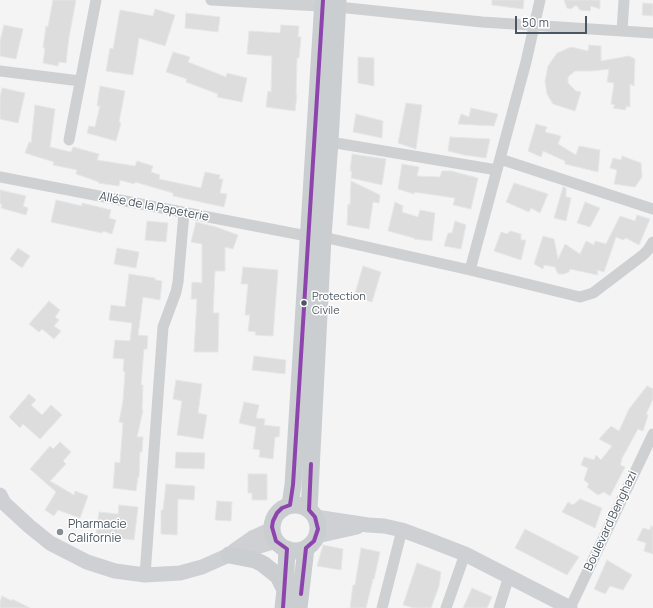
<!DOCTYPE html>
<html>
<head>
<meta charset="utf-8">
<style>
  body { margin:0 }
  #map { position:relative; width:653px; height:608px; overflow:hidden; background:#f4f4f4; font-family:Manrope,sans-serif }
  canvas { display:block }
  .scale { position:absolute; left:515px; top:16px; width:72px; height:18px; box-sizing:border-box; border:2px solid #4a5661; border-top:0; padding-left:5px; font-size:12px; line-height:14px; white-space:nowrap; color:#4a5661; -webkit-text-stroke:3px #fff; paint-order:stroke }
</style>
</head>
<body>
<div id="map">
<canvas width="653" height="608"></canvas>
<div class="scale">50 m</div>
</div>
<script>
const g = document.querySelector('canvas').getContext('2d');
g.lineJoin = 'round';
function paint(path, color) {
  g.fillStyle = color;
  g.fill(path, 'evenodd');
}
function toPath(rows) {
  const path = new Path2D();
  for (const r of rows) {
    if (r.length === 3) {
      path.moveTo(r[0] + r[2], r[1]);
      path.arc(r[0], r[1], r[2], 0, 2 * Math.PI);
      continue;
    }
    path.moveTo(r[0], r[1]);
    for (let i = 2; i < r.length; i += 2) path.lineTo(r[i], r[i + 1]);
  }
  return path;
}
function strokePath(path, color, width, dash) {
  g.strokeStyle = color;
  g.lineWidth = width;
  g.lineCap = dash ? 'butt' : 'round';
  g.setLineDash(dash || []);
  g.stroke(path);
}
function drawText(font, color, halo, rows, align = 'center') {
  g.font = font + ' Manrope,sans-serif';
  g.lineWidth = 3;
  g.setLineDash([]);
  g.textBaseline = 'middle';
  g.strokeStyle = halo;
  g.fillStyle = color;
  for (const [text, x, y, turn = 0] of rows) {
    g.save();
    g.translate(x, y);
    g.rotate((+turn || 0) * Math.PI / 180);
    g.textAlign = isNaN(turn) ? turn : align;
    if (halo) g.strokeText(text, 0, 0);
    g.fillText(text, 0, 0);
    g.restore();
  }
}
const building = toPath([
  [53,0,76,0,69,37,66,63,59,62,58,66,43,63,45,48,43,48,46,26,48,27,53,0],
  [492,0,524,0,523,9,492,5,492,0],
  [564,0,600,0,600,9,591,6,590,11,580,10,576,5,571,9,567,8,564,0],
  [643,3,653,4,653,16,642,15,643,3],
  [155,9,175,15,165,46,139,38,133,75,106,71,110,48,113,49,120,10,153,16,155,9],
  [186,13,220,17,218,32,185,28,186,13],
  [4,25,23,29,16,59,0,56,0,41,4,25],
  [281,25,299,26,298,37,301,37,299,58,297,58,296,95,297,95,295,111,266,107,268,91,271,92,272,56,247,54,249,31,280,33,281,25],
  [589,45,601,46,601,61,629,56,635,59,634,86,630,84,630,107,627,106,625,110,613,108,615,105,611,104,614,83,607,82,609,69,592,71,575,71,568,77,568,83,576,91,581,92,575,111,553,104,547,94,545,81,548,66,557,53,571,47,588,51,589,45],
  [173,52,190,57,188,62,226,77,227,73,247,78,242,102,217,97,218,94,186,82,187,79,166,72,173,52],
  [358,57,374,58,374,86,358,83,358,57],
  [100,86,125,91,119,122,121,123,116,141,87,133,89,126,95,127,100,106,97,106,100,86],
  [2,88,25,93,18,123,0,119,0,97,2,88],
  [406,103,422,105,416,149,398,143,406,103],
  [35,105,55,109,50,147,71,152,73,147,99,154,97,160,135,166,137,161,153,166,151,172,160,175,159,179,201,188,205,172,220,175,219,179,223,179,220,193,227,194,224,207,173,196,173,193,135,182,134,184,120,180,119,186,98,183,99,182,76,174,77,170,53,165,54,162,25,153,29,142,31,143,35,105],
  [471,108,498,114,494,126,458,124,461,114,469,117,471,108],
  [356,114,383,121,382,138,353,132,356,114],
  [536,124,547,127,545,132,561,136,558,144,576,155,579,146,600,150,598,172,565,164,565,161,543,151,541,157,528,151,536,124],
  [450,137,490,139,486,158,464,155,448,151,450,137],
  [352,154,386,159,382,185,351,178,352,171,350,171,352,154],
  [622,156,641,163,642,177,635,187,614,184,617,170,610,168,613,158,621,160,622,156],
  [402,164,419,167,417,176,440,177,442,171,451,171,478,178,471,209,453,205,455,198,414,192,414,194,398,189,402,164],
  [351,181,380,195,379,203,373,202,369,229,347,225,348,204,350,205,351,181],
  [514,183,548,194,540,213,531,208,529,212,506,202,514,183],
  [563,187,566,188,566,197,571,198,566,221,554,218,563,187],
  [0,190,26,196,23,206,28,208,26,215,1,208,2,204,0,204,0,190],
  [56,200,82,206,82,203,111,210,109,218,116,220,112,234,103,231,102,233,51,222,56,200],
  [395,202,403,206,402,212,418,217,420,210,435,213,432,241,414,239,414,238,388,231,395,202],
  [585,202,600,208,590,227,577,223,585,202],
  [637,215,650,219,639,245,626,238,623,240,616,237,604,272,597,270,598,275,570,269,569,272,564,274,558,274,555,267,544,265,543,269,534,264,543,236,554,239,558,259,565,244,580,254,586,241,594,245,595,241,606,244,620,216,635,221,637,215],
  [147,221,168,223,166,242,145,240,147,221],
  [455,221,466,225,461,249,444,246,448,233,452,233,455,221],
  [196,222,216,227,238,235,233,249,225,247,225,271,215,271,213,313,219,313,218,352,194,352,197,299,191,299,192,282,202,283,202,244,191,242,196,222],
  [510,231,521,234,521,240,526,240,521,260,494,251,501,232,507,234,510,231],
  [18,248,30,256,22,268,10,259,18,248],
  [117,248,139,252,136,268,114,264,117,248],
  [363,266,381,272,372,302,354,297,363,266],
  [243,267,278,270,273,336,255,335,256,332,248,331,250,315,245,315,248,284,241,284,243,267],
  [129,274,155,278,155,280,162,281,160,300,143,297,138,335,148,336,147,349,144,349,141,385,143,385,142,410,143,410,137,437,143,437,142,452,140,452,139,477,138,477,136,491,113,488,115,462,120,463,123,423,119,422,123,401,125,372,123,371,124,359,113,358,115,340,130,341,132,323,109,320,111,305,125,307,129,274],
  [49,301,60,310,55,317,59,320,54,326,61,331,54,339,42,329,39,332,29,324,49,301],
  [254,356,286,360,285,374,252,370,254,356],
  [176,380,202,384,198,413,207,415,203,439,177,435,182,401,173,399,176,380],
  [647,386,653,389,653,399,646,414,648,415,643,431,638,429,621,460,622,460,620,465,625,467,610,496,604,492,598,495,587,487,589,484,584,480,588,468,581,465,584,457,594,460,596,455,601,460,612,446,599,439,611,426,619,431,629,409,647,386],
  [29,394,36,400,31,405,42,415,51,405,62,415,40,439,23,424,20,428,9,417,29,394],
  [244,402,259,405,256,418,265,419,264,425,280,427,279,437,275,437,273,459,259,457,260,450,253,449,256,427,239,423,244,402],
  [60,442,71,452,63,461,66,464,50,481,74,495,75,491,88,496,80,518,58,510,54,516,45,510,56,492,30,469,50,446,53,449,60,442],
  [176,452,205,453,204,469,175,468,176,452],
  [248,474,267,474,267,500,252,500,252,493,248,493,248,474],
  [166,484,195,486,194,500,178,499,177,535,161,534,161,510,163,510,166,484],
  [580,499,602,508,595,528,562,512,568,502,573,505,580,499],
  [217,501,232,502,231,521,215,520,217,501],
  [119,505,138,507,134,540,96,536,99,512,118,514,119,505],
  [651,526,653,527,653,554,644,551,646,543,637,540,643,528,650,530,651,526],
  [525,529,579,557,567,575,515,548,525,529],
  [323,545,343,549,341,570,317,566,323,545],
  [361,548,380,552,374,579,373,579,366,608,350,608,353,585,355,585,361,548],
  [607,560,632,575,623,590,610,586,605,594,594,589,607,560],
  [417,563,441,572,439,586,431,608,414,608,403,605,417,563],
  [472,588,492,597,487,608,463,608,472,588],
  [2,596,12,601,12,599,30,608,0,608,0,602,2,596]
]);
paint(building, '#ddddde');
strokePath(building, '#e5e6e7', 1);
strokePath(toPath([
  [211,0,338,7,482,22,653,33],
  [622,31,624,0],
  [0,71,80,81],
  [69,140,96,0],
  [330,142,497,170],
  [500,159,653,209],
  [0,177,307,236],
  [323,237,470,270,580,297,593,293,643,255,648,250,653,242],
  [470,270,526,62,540,0],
  [145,575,163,327,176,292,178,282,184,213],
  [382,608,402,530],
  [446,608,465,554],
  [499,608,509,576],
  [570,608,653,434]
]), '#ced0d2', 11);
strokePath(toPath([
  [0,495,4,503,29,526,50,543,87,562,115,571,145,575,180,573,202,567,229,555,276,541],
  [315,517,368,525,384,526,402,530,429,540,465,554,570,608],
  [317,536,357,527],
  [234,551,254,537,272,529]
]), '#ced0d4', 15);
strokePath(toPath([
  [295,528,23],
  [290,505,293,485,323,0],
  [309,510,323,237,330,142,338,0],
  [229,555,255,560,263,564,278,576,285,590],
  [283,608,285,590,287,549],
  [299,608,306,548]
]), '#caced1', 17);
strokePath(toPath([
  [301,594,306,548,314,541,318,529,315,517,309,510,311,464],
  [283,608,287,549,276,541,272,527,273,521,277,513,282,508,290,505,293,485,323,0]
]), '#8e44ad', 4);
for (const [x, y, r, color] of [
  [304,303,3.5,"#4a5661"],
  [60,532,4,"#868d94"]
]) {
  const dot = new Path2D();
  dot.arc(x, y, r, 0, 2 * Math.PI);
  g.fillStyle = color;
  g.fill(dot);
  strokePath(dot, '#fff', 1.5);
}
drawText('11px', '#4a5661', '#fff', [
  ["Protection",312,297],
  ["Civile",312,311]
], 'left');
drawText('12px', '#4a5661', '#fff', [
  ["Allée de la Papeterie",154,207,11],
  ["Boulevard Benghazi",611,521,-65]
]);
drawText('12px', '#4a5661', '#fff', [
  ["Pharmacie",68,525],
  ["Californie",68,539]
], 'left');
</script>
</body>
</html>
